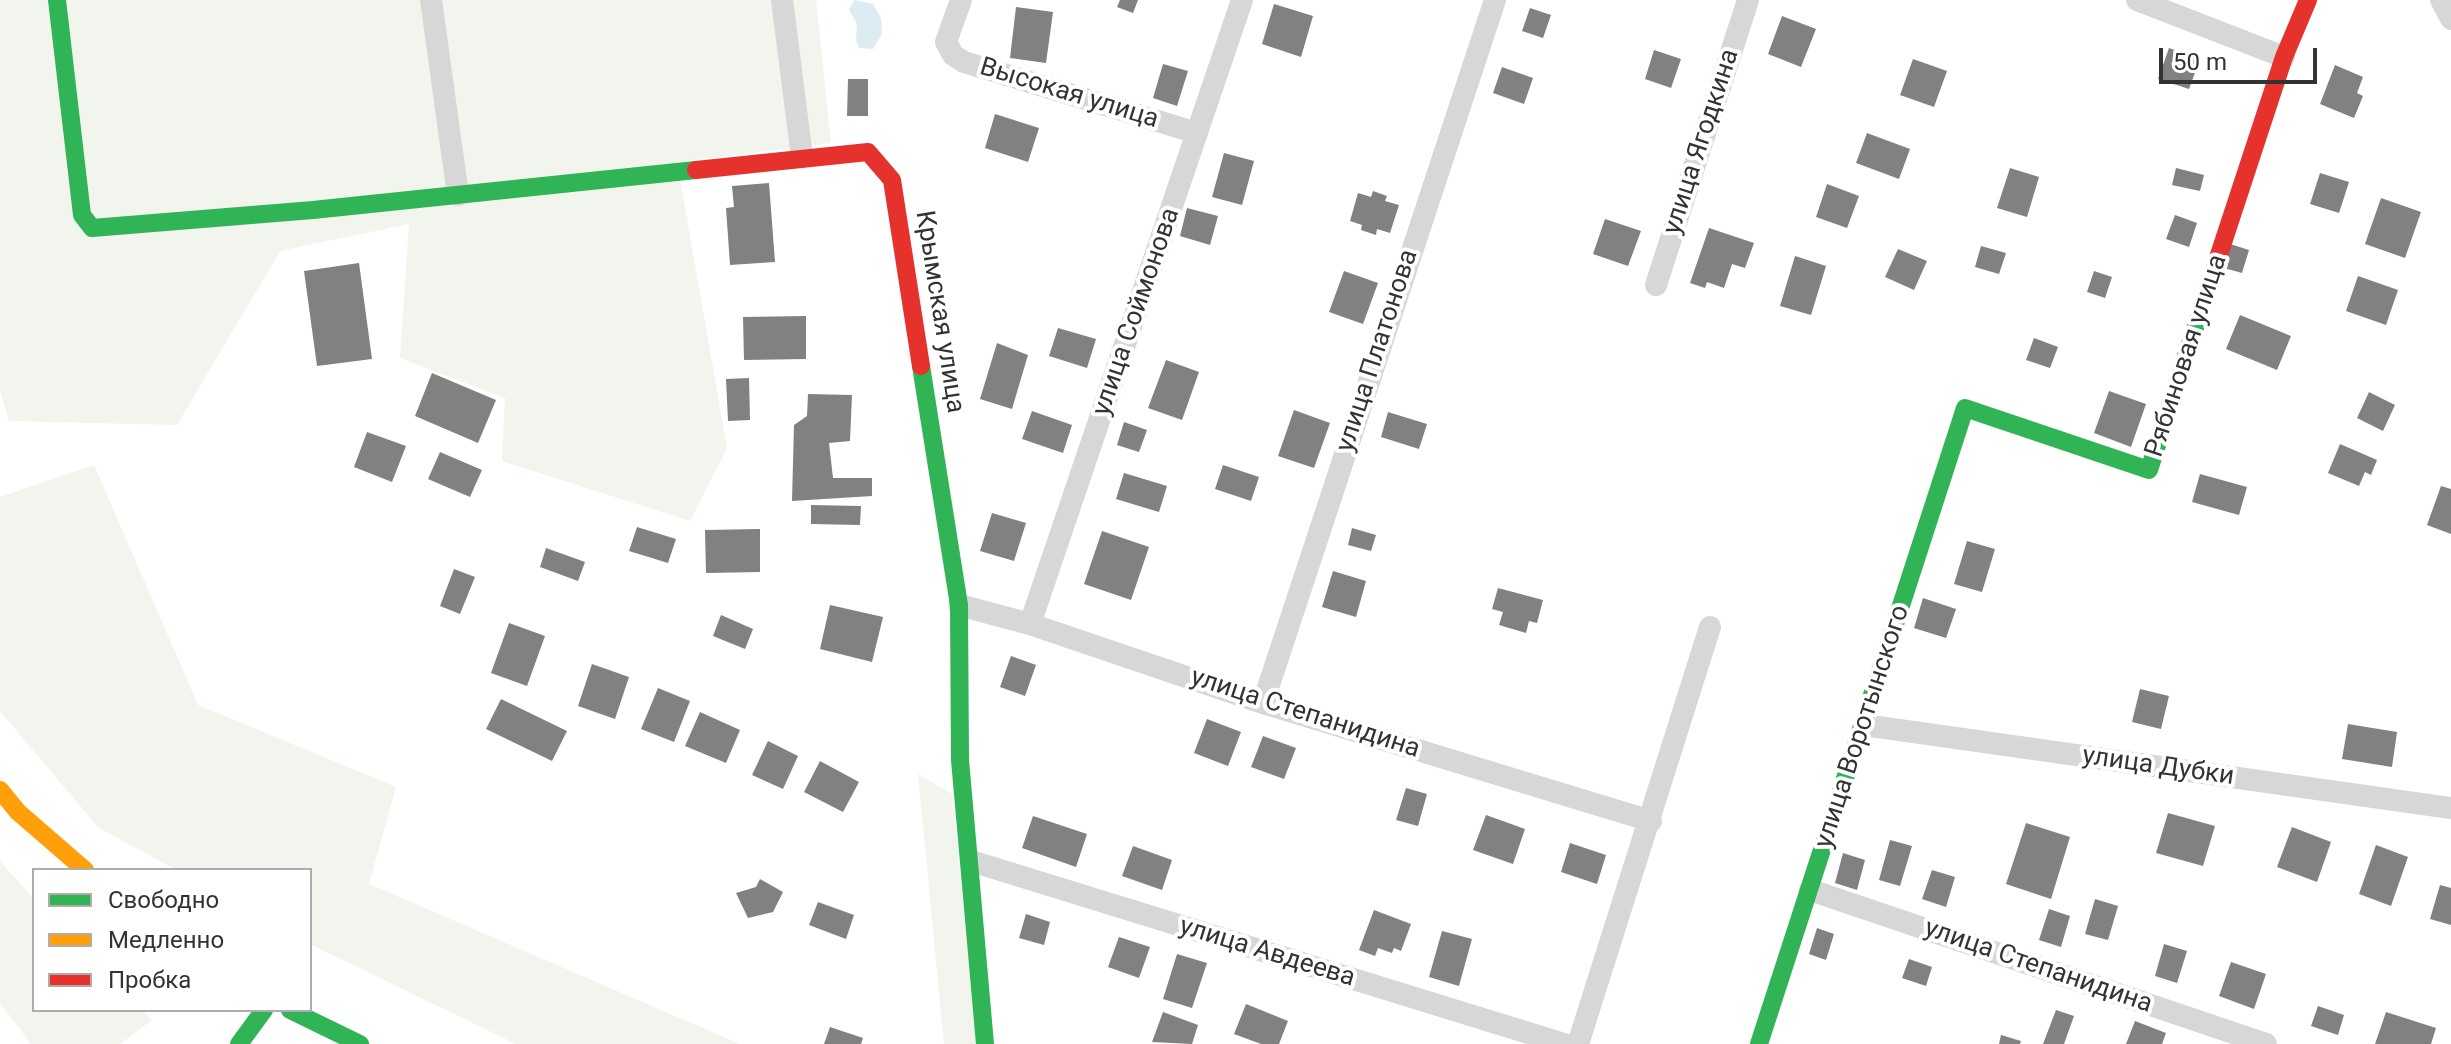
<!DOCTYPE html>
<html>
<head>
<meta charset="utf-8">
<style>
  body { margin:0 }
  #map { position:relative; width:2451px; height:1044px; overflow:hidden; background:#fff; font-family:Roboto,sans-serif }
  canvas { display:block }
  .legend { position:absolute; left:32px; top:868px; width:280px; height:144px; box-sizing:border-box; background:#fff; border:2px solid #adadad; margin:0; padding:10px 14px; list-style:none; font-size:24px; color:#333 }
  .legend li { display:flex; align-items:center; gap:16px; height:40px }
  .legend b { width:40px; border:2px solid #adadad }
  .scale { position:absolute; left:2159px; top:48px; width:158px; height:36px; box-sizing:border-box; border:4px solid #333; border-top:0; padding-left:10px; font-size:24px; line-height:28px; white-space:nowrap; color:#333; -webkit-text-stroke:6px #fff; paint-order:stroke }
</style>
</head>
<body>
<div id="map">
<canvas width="2451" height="1044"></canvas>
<ul class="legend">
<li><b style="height:10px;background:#30b455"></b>Свободно</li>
<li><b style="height:10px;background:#ff9f0a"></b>Медленно</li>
<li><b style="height:10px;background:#e5322d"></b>Пробка</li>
</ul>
<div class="scale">50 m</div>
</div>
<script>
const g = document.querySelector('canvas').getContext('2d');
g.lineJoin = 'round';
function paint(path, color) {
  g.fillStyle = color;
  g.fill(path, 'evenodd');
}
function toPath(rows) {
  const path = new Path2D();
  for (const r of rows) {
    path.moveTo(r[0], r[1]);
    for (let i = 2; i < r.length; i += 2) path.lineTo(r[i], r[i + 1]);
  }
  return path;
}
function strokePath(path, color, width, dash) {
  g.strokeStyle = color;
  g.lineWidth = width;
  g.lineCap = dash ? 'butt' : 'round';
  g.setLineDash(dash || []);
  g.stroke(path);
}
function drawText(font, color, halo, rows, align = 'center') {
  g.font = font + ' Roboto,sans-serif';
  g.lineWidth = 8;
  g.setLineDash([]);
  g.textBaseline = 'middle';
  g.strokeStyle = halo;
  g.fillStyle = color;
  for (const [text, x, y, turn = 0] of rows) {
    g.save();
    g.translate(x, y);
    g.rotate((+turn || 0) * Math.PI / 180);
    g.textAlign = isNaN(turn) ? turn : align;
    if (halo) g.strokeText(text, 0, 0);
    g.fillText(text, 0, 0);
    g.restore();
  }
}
paint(toPath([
  [0,0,816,0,831,143,677,162,727,448,690,521,502,461,505,398,400,358,409,224,280,251,177,425,9,421,0,391],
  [94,465,198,705,396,787,369,884,740,1044,516,1044,310,944,310,870,176,870,98,827,0,711,0,497],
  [918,774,952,794,978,1044,944,1044],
  [0,861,34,899,34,1010,142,1010,152,1020,120,1044,31,1044,0,1003]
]), '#f1f5ed');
paint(toPath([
  [854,0,873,4,881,18,882,34,873,49,859,48,856,40,857,24,849,10]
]), '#ddebf3');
paint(toPath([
  [1120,0,1138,0,1133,13,1117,7],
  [1274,4,1313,16,1301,57,1262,44],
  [1016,7,1053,12,1046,63,1010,58],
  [1530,8,1551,15,1543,38,1522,31],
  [1782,16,1816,29,1801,67,1768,54],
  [2169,48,2200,59,2189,89,2158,79],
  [1654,50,1681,59,1671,88,1645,79],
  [1913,59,1947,71,1934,107,1900,95],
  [1163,64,1188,71,1177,106,1153,98],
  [2335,65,2363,77,2357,93,2363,96,2354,118,2320,104],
  [1502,67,1533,78,1524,104,1493,93],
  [848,79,868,79,868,116,847,116],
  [995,114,1039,128,1028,162,985,148],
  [1867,133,1910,149,1899,179,1856,163],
  [1224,153,1254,161,1242,205,1212,197],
  [2010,168,2039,177,2027,217,1997,208],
  [2176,168,2204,175,2200,191,2172,185],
  [2320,173,2349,182,2339,213,2310,204],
  [769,183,775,262,730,265,726,208,734,207,732,186],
  [1827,184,1859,196,1847,228,1816,217],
  [1373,191,1387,196,1385,201,1399,205,1390,233,1377,229,1376,235,1361,230,1362,225,1350,221,1358,193,1371,197],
  [2381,198,2421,212,2405,258,2365,244],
  [1187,208,1218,216,1210,245,1180,236],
  [2175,215,2197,223,2189,247,2166,239],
  [1605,219,1641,231,1628,266,1593,254],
  [1709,228,1754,243,1745,268,1732,264,1724,288,1707,282,1705,288,1690,283],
  [2227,243,2249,250,2242,273,2220,267],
  [1981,246,2006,253,1999,274,1975,267],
  [1898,249,1927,261,1914,290,1885,277],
  [1795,256,1826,266,1811,315,1780,306],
  [359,263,372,359,317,366,304,271],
  [1344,271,1378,283,1363,324,1329,312],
  [2094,271,2112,277,2105,298,2087,292],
  [2358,276,2398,290,2386,325,2346,311],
  [2240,315,2291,336,2277,370,2226,349],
  [806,316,806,359,744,360,743,317],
  [1058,328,1096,339,1087,368,1049,356],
  [2034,338,2058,347,2050,368,2026,360],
  [997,343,1028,355,1012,409,980,399],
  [1166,360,1199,372,1182,420,1148,408],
  [432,373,496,400,478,443,415,416],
  [749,378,750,420,728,421,726,379],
  [2109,391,2146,404,2131,447,2094,433],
  [2369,392,2395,405,2383,431,2357,418],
  [808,394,852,395,850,441,829,443,833,478,872,478,872,496,792,501,794,425,807,416],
  [1294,410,1330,423,1314,468,1278,456],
  [1032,411,1072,425,1063,453,1022,439],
  [1388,412,1427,424,1419,449,1381,437],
  [1124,422,1147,430,1139,452,1117,445],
  [367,432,406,446,392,482,354,467],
  [2340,444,2377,460,2371,475,2365,472,2359,486,2328,473],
  [440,452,482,470,470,497,428,479],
  [1223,465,1259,477,1251,501,1215,489],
  [1124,473,1167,486,1159,512,1116,499],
  [2200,474,2247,487,2239,515,2192,502],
  [2441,486,2451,489,2451,534,2427,525],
  [811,505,861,506,860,525,811,524],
  [992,513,1026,523,1014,561,980,551],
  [637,527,676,539,668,563,629,551],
  [1352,528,1376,535,1371,551,1348,545],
  [760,529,760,572,706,573,705,530],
  [1102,531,1149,547,1131,600,1084,584],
  [1967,541,1995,549,1982,592,1954,584],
  [546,548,585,562,578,581,540,567],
  [454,569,475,577,460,614,440,606],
  [1333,571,1366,581,1356,617,1322,607],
  [1498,588,1543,600,1537,623,1529,621,1526,633,1499,625,1503,612,1492,609],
  [1923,598,1956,609,1946,638,1914,628],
  [830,605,883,617,872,662,820,649],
  [721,615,753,629,745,649,713,636],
  [509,623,545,636,527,686,491,673],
  [1011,656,1036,665,1025,696,1000,687],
  [592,664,629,677,615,719,578,706],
  [658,688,690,701,674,742,641,729],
  [2140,689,2169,696,2161,729,2132,722],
  [501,699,567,731,552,761,486,729],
  [700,712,740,730,726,763,685,746],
  [1207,719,1241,732,1228,766,1194,753],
  [2348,724,2397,732,2392,767,2342,759],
  [1263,736,1296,748,1284,779,1251,767],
  [768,741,798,756,783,789,752,775],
  [820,761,859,782,843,812,804,792],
  [1406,788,1427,794,1418,826,1396,820],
  [2168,813,2215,826,2203,866,2156,853],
  [1486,815,1525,829,1513,864,1473,850],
  [1033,816,1087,834,1076,867,1022,848],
  [2026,823,2070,837,2051,899,2006,884],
  [2292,827,2331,842,2317,882,2277,867],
  [1890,840,1912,846,1900,886,1879,880],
  [1570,843,1606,855,1597,884,1561,872],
  [2376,845,2408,857,2391,906,2359,894],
  [1133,846,1172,860,1162,890,1122,876],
  [1843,853,1865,860,1857,890,1835,883],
  [1932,870,1955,877,1946,907,1922,899],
  [760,879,783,892,773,912,748,918,736,893,756,887],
  [2440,885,2451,888,2451,925,2430,919],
  [2095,899,2118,906,2108,940,2085,934],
  [818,902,854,915,846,939,809,925],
  [2049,909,2070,916,2061,947,2039,940],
  [1374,910,1411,924,1401,951,1394,948,1392,953,1378,948,1375,956,1359,950],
  [1026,914,1050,922,1044,945,1019,938],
  [1817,928,1834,934,1826,960,1809,954],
  [1442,931,1472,939,1459,986,1429,977],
  [1119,937,1150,947,1139,978,1108,967],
  [2164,944,2187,951,2177,983,2155,976],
  [1177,954,1207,963,1192,1008,1163,999],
  [1909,959,1932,967,1926,986,1902,978],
  [2231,962,2266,974,2254,1009,2219,996],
  [1246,1004,1288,1021,1279,1044,1261,1044,1234,1034],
  [2318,1006,2344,1015,2338,1035,2311,1026],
  [2056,1010,2074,1016,2064,1044,2043,1044],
  [1163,1012,1198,1025,1192,1044,1152,1042],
  [2386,1012,2436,1028,2431,1044,2375,1044],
  [2135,1021,2166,1033,2162,1044,2126,1044],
  [830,1027,863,1038,861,1044,824,1044],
  [2001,1035,2021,1041,2020,1044,1999,1044]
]), '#818181');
strokePath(toPath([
  [431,0,458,195],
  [782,0,802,157],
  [961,0,946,42,953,55,964,62,1197,133],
  [2137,0,2284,57],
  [2441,0,2451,19],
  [1656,285,1748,0],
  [959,605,1030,624,1263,703,1651,821],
  [1030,624,1242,0],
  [1263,703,1495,0],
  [1864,725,2451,808],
  [971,861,1564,1044],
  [1810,890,2266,1044],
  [1578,1044,1710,627]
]), '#d7d7d7', 22);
strokePath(toPath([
  [57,0,82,215,92,228,313,210,696,170],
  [921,366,959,605,960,760,985,1044],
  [290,1010,360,1044],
  [239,1044,264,1010],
  [1759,1044,1965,408,2149,470,2214,270]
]), '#30b455', 18);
strokePath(toPath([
  [0,790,18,812,85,870]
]), '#ff9f0a', 18);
strokePath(toPath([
  [696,170,868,152,892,180,921,366],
  [2214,270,2284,57,2308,0]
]), '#e5322d', 18);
drawText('26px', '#333', '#fff', [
  ["Высокая улица",1069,94,17],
  ["улица Ягодкина",1702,142,-72],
  ["Крымская улица",939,312,81],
  ["улица Соймонова",1137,312,-71],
  ["улица Платонова",1378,351,-72],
  ["Рябиновая улица",2187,356,-72],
  ["улица Степанидина",1305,714,18],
  ["улица Воротынского",1863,727,-72],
  ["улица Дубки",2158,767,8],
  ["улица Авдеева",1267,953,17],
  ["улица Степанидина",2038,967,19]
]);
</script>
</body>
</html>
